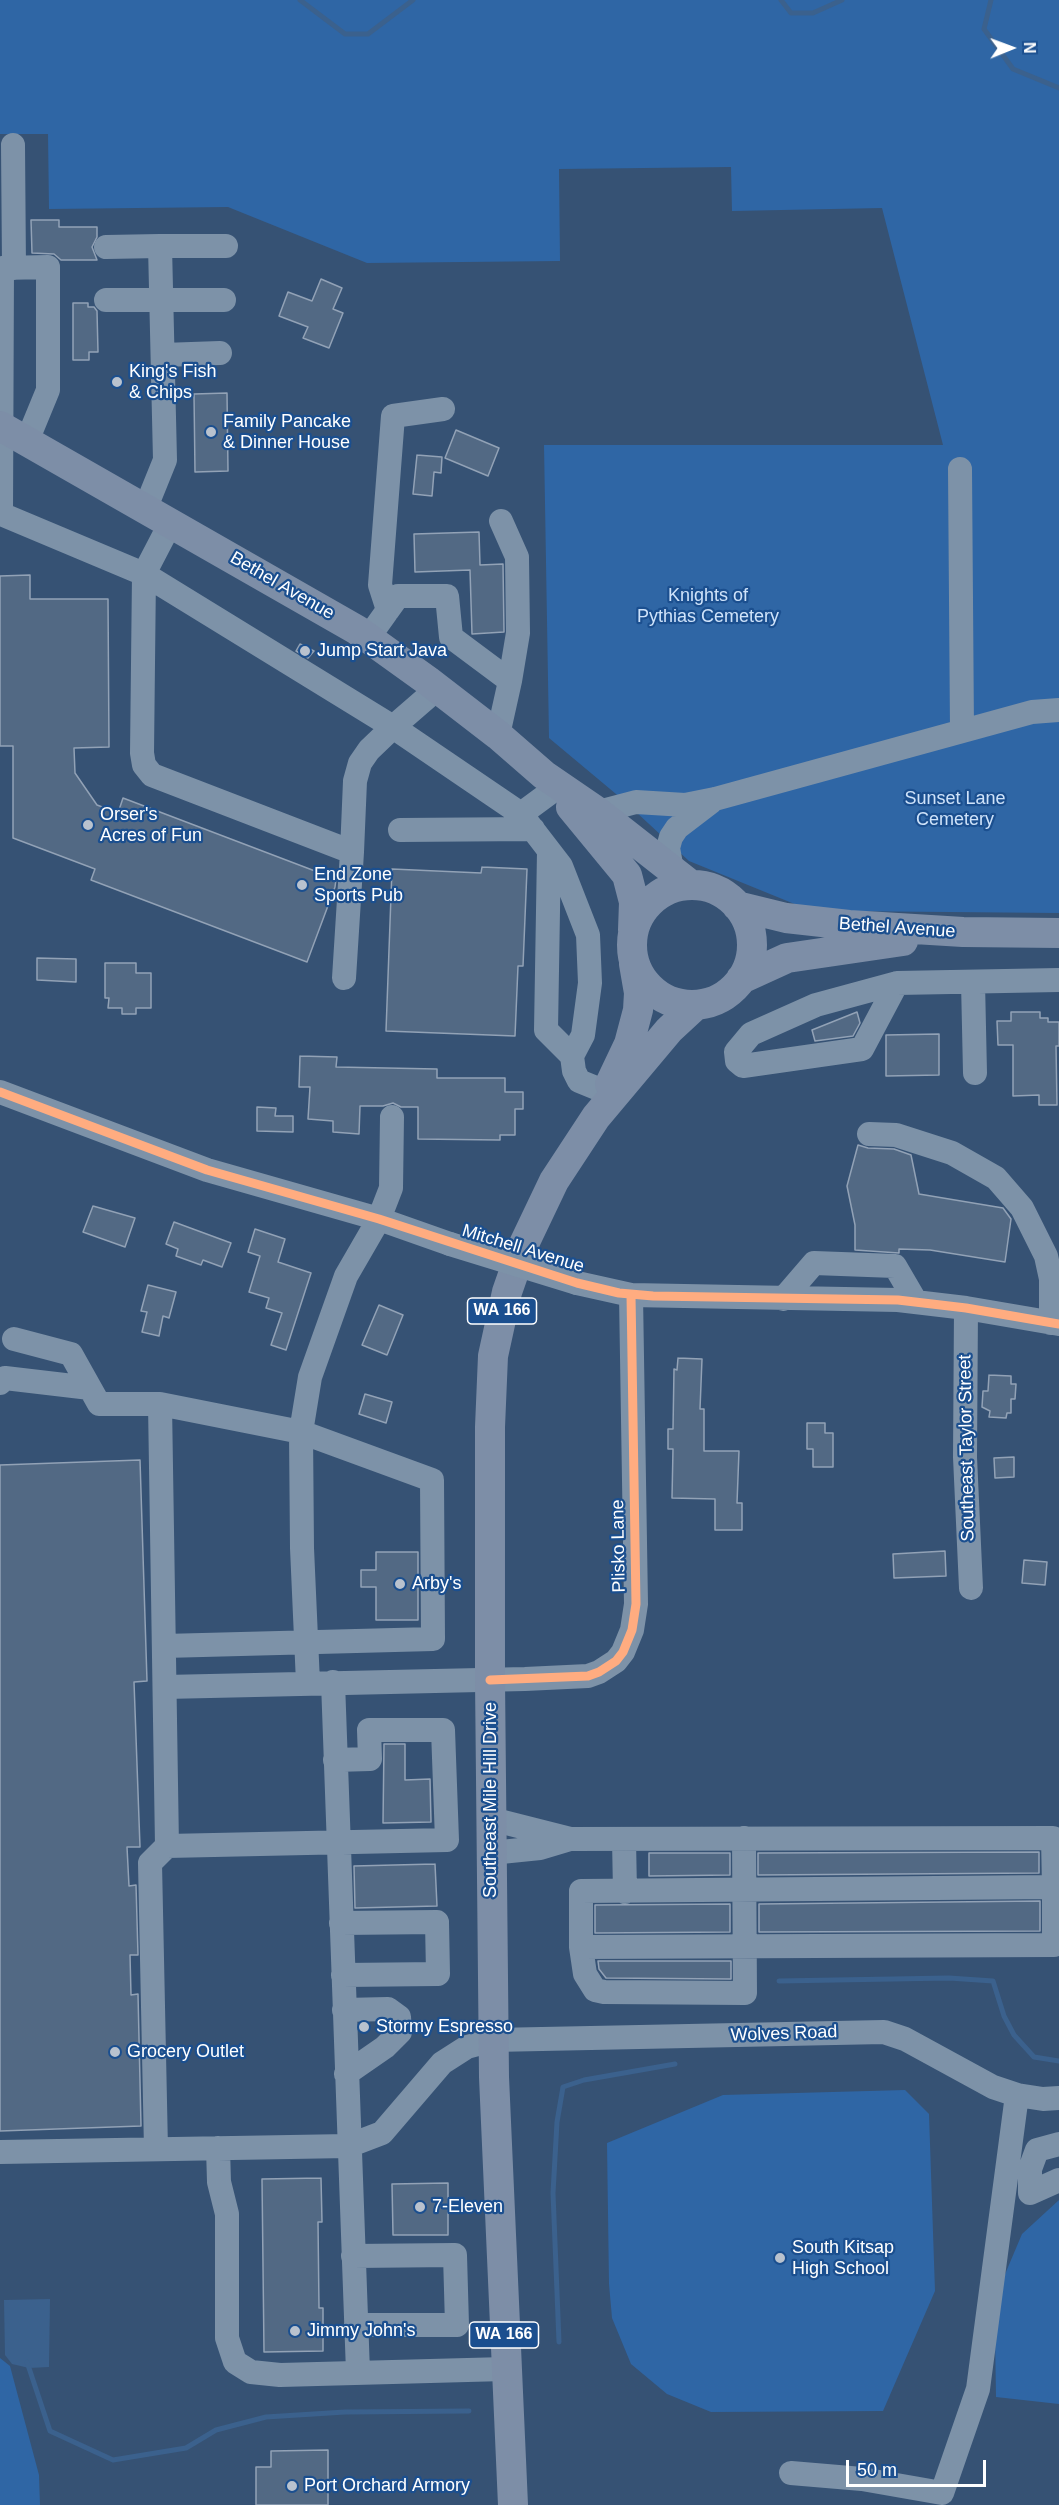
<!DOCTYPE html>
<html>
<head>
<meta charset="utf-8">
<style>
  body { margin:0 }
  #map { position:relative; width:1059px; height:2505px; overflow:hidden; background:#365274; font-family:Arial,sans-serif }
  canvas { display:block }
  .north { position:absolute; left:981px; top:18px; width:60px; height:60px; -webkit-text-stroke:4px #1b4f8f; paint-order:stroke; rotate:89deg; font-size:16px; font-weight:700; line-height:24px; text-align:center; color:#fff }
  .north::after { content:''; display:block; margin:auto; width:21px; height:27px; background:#fff; clip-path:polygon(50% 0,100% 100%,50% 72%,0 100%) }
  .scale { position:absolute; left:846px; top:2460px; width:140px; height:27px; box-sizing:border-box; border:3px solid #fff; border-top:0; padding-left:8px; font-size:18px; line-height:21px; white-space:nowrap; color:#fff; -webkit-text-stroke:4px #1b4f8f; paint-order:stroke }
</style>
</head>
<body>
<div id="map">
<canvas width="1059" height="2505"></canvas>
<div class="north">N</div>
<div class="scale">50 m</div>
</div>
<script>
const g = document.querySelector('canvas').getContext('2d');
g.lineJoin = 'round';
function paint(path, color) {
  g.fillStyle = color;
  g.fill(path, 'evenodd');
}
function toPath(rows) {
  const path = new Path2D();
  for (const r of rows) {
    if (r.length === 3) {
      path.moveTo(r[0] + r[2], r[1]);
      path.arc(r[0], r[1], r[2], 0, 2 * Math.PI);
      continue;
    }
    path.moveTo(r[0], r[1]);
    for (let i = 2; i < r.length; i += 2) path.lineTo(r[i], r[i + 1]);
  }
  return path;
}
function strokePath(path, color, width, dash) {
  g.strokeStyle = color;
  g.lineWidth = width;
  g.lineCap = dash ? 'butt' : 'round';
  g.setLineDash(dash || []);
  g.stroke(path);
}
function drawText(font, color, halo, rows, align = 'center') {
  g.font = font + ' Arial,sans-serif';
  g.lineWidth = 4.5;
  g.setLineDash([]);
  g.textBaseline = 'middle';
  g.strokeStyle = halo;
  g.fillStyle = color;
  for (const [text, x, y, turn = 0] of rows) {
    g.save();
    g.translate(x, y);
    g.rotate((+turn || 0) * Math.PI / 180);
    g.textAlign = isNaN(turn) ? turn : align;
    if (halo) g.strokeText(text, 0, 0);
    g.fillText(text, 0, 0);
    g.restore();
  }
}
paint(toPath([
  [0,0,1059,0,1059,913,837,911,797,905,689,861,622,799,549,738,544,445,943,445,882,208,732,211,731,167,559,169,560,261,367,263,228,207,49,209,48,134,0,134],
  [905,2090,929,2114,935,2291,883,2411,711,2412,667,2394,631,2364,612,2318,609,2284,607,2143,723,2095],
  [1059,2200,1059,2404,996,2397,995,2333,1003,2279,1022,2234],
  [0,2358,10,2366,39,2475,40,2505,0,2505]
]), '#2f66a5');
paint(toPath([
  [50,2299,49,2367,29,2368,12,2364,5,2355,4,2300]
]), '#3b618d');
strokePath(toPath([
  [300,0,345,34,368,34,413,0],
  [781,0,791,13,813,13,842,0],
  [991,0,984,29,1013,69,1059,88],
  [779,1981,949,1978,993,1981,1004,2016,1014,2035,1034,2057,1059,2061],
  [559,2342,553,2193,557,2122,563,2087,584,2080,675,2064],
  [27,2362,50,2431,113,2460,186,2448,216,2430,266,2417,345,2412,469,2411]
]), '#3b618d', 5);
const building = toPath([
  [31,220,59,220,59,227,97,227,97,237,92,247,97,260,61,260,54,254,32,253,31,220],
  [321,279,342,288,333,309,343,313,329,348,303,338,308,327,279,316,288,292,312,301,321,279],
  [73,303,88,303,88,307,94,307,97,311,98,352,89,352,89,360,73,360,73,303],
  [227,393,228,471,195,472,194,394,227,393],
  [456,430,499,448,488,476,445,458,456,430],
  [417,455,442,457,441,473,434,472,432,496,413,494,417,455],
  [479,532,480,565,503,564,504,632,472,634,470,570,415,572,414,534,479,532],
  [30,575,30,599,108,599,109,747,74,748,75,773,97,805,118,813,123,798,336,879,335,887,307,962,91,880,95,869,13,838,13,746,0,746,0,576,30,575],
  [300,644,314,651,308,658,296,651,300,644],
  [482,867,527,869,523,966,518,966,515,1036,386,1031,392,869,481,873,482,867],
  [37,958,76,959,76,982,37,980,37,958],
  [105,963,136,963,136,973,151,973,151,1008,136,1008,136,1014,122,1014,122,1008,108,1008,109,998,105,998,105,963],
  [857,1012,860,1023,853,1036,815,1041,812,1030,857,1012],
  [1011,1012,1040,1012,1040,1018,1048,1018,1048,1022,1059,1022,1059,1046,1056,1046,1057,1105,1039,1105,1039,1095,1013,1096,1013,1045,998,1045,997,1021,1011,1021,1011,1012],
  [939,1034,939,1075,886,1076,886,1035,939,1034],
  [300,1056,337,1057,336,1067,437,1069,437,1078,505,1078,505,1092,523,1092,523,1109,515,1109,515,1135,500,1135,500,1140,418,1139,418,1107,401,1107,393,1103,383,1106,360,1106,359,1134,333,1132,333,1121,308,1119,310,1087,299,1087,300,1056],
  [257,1107,276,1108,275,1116,293,1116,293,1132,257,1131,257,1107],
  [858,1145,868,1148,894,1149,911,1155,919,1194,1003,1208,1011,1219,1005,1262,930,1250,899,1249,899,1253,855,1250,855,1225,847,1186,858,1145],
  [93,1206,135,1218,125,1247,83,1232,93,1206],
  [174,1222,231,1243,222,1267,203,1260,201,1265,176,1256,178,1249,166,1244,174,1222],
  [255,1229,285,1239,278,1262,311,1273,286,1350,271,1345,282,1313,266,1308,269,1298,249,1292,260,1256,248,1252,255,1229],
  [148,1285,176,1292,169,1318,163,1316,159,1336,142,1332,147,1312,141,1311,148,1285],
  [379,1305,403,1315,387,1355,362,1345,379,1305],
  [678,1358,702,1359,700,1409,704,1409,704,1451,739,1451,737,1503,742,1503,742,1530,715,1530,715,1499,672,1498,673,1449,668,1449,668,1429,673,1429,674,1369,677,1370,678,1358],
  [989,1375,1011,1376,1011,1384,1016,1384,1015,1399,1011,1399,1011,1413,1007,1413,1006,1418,989,1417,990,1411,982,1407,983,1391,988,1391,989,1375],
  [365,1394,392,1402,386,1423,359,1414,365,1394],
  [807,1423,825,1423,825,1433,833,1433,833,1467,813,1467,813,1449,807,1449,807,1423],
  [1014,1457,1014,1477,995,1478,994,1458,1014,1457],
  [140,1460,147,1681,134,1682,140,1847,127,1847,129,1886,136,1885,138,1955,130,1955,131,1995,138,1994,141,2126,0,2131,0,1465,140,1460],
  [945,1551,946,1576,894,1578,893,1554,945,1551],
  [376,1552,418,1552,418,1620,376,1620,376,1587,361,1587,361,1570,376,1570,376,1552],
  [1024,1560,1047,1562,1045,1585,1022,1583,1024,1560],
  [384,1744,405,1744,405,1780,430,1779,431,1822,383,1823,384,1744],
  [1039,1852,1039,1873,758,1875,758,1853,1039,1852],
  [649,1853,730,1853,730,1875,649,1876,649,1853],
  [435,1864,437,1906,355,1908,354,1866,435,1864],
  [1040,1901,1040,1931,759,1932,759,1904,1040,1901],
  [730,1904,730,1932,595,1933,595,1905,730,1904],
  [598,1961,731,1961,731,1979,606,1978,599,1969,598,1961],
  [321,2178,322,2222,318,2222,319,2308,323,2308,323,2351,264,2352,262,2179,321,2178],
  [448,2183,448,2235,393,2235,392,2184,448,2183],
  [328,2450,328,2505,256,2505,256,2467,271,2467,271,2451,328,2450]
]);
paint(building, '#526984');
strokePath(building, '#92a2b6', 1.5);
strokePath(toPath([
  [13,145,14,268],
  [160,246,226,246],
  [106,247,160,246,165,460,146,507],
  [106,300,224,300],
  [163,355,220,353],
  [27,441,48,390,48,267,2,268,1,514,144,574,171,522],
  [960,469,962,731],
  [501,521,517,557,518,633,510,681],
  [388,610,380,585,393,416,443,409],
  [368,638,398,596,447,596,451,637,510,681,498,735],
  [438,688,393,727,521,814,561,866,588,935,590,983,583,1035,572,1056,574,1071,579,1081,606,1092],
  [598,812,636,802,685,805,715,799,1032,712,1059,710],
  [521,814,555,789],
  [400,830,533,829],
  [549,851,546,1030,572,1056],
  [672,870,668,848,671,837,677,828,711,802],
  [344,978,352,852,152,775,144,765,142,753,144,574,393,727,369,750,360,763,355,781,352,852],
  [973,982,975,1073],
  [897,983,862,1049,743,1066,737,1061,736,1052,751,1034,816,1005,897,983,1059,980],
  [0,1092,207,1170,379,1219,450,1244],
  [869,1134,896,1135,952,1153,996,1178,1022,1208,1046,1256,1051,1279,1051,1323],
  [577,1283,631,1295,898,1300,966,1308,1059,1324],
  [783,1299,814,1263,895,1266,916,1302],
  [966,1308,965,1457,971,1588],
  [14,1339,71,1354,99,1404,160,1404,301,1432,432,1480,433,1639,164,1646],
  [0,1383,5,1378,90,1388],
  [333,1682,358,2372],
  [308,1683,302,1548,301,1432,310,1377,346,1276,379,1219,391,1188,392,1117],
  [165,1687,525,1679,588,1676,599,1672,616,1661,623,1652,632,1630,636,1604,631,1295],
  [491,1819,570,1839,540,1848,491,1853],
  [570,1839,1053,1838,1054,1887,1054,1945,581,1947,581,1891,1054,1887],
  [624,1839,625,1892],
  [167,1846,447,1840,443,1730,369,1730,370,1759,335,1760],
  [341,1923,437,1922,438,1974,343,1975],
  [581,1947,585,1974,595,1990,604,1992,745,1993,744,1838],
  [344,2010,388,2009,399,2017,400,2032,385,2047,346,2074],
  [1059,2144,1037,2150,1030,2169,1030,2193,1059,2180],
  [218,2148,219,2182,227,2214,227,2338,235,2362,251,2372,280,2375,505,2369],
  [156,2149,150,1863,167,1846,160,1404],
  [0,2152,348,2146,382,2133,442,2063,467,2047,493,2040,884,2032,905,2039,993,2087,1017,2095,1043,2099,1059,2098],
  [353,2256,455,2255,457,2325,356,2325],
  [791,2473,862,2479,942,2493,978,2389,1017,2095]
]), '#7d92a8', 24);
strokePath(toPath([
  [0,426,357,630,428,681,498,735,544,775,598,812,691,885],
  [571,807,627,875,634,902,633,930],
  [692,945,60],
  [737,906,786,918,849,925,963,932,1059,933],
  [741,979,787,958,903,941],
  [610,1084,629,1044,638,1010,639,993,634,964],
  [513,2505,494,2077,490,1680,490,1427,493,1356,507,1292,523,1246,554,1181,596,1117,669,1030,696,1005]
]), '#7d8ea7', 30);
strokePath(toPath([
  [450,1244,577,1283]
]), '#7d92a8', 24);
strokePath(toPath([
  [0,1092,207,1170,379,1219,577,1283,619,1293,653,1296,898,1300,966,1308,1059,1324],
  [490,1680,588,1676,599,1672,616,1661,623,1652,632,1630,636,1604,631,1295]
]), '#ffac80', 9);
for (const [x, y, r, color] of [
  [117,382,6,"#b9c2ce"],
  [211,432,6,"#b9c2ce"],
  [305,651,6,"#b9c2ce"],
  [88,825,6,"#b9c2ce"],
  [302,885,6,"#b9c2ce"],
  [400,1584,6,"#b9c2ce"],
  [364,2027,6,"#b9c2ce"],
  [115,2052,6,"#b9c2ce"],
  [420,2207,6,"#b9c2ce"],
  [780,2258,6,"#b9c2ce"],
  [295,2331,6,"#b9c2ce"],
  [292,2486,6,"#b9c2ce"]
]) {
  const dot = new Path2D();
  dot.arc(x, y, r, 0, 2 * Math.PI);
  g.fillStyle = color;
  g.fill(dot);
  strokePath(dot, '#1b4f8f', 2);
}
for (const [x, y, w] of [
  [502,1311,69],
  [504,2335,69]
]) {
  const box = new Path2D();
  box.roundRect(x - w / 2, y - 13, w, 26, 4.5);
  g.fillStyle = '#1b4f8f';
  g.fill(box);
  strokePath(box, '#fff', 1.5);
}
drawText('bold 16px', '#fff', null, [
  ["WA 166",502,1311],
  ["WA 166",504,2335]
]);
drawText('18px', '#fff', '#1b4f8f', [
  ["King's Fish",129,372],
  ["& Chips",129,393],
  ["Family Pancake",223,422],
  ["& Dinner House",223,443],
  ["Jump Start Java",317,651],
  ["Orser's",100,815],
  ["Acres of Fun",100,836],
  ["End Zone",314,875],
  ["Sports Pub",314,896],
  ["Arby's",412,1584],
  ["Stormy Espresso",376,2027],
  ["Grocery Outlet",127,2052],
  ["7-Eleven",432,2207],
  ["South Kitsap",792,2248],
  ["High School",792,2269],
  ["Jimmy John's",307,2331],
  ["Port Orchard Armory",304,2486]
], 'left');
drawText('18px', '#fff', '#1b4f8f', [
  ["Bethel Avenue",282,586,30],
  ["Bethel Avenue",897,928,4],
  ["Mitchell Avenue",523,1249,17],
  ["Southeast Taylor Street",967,1448,-91],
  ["Plisko Lane",619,1546,-91],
  ["Southeast Mile Hill Drive",491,1800,-90],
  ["Wolves Road",784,2034,-2]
]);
drawText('18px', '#cfe3fa', '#1b4f8f', [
  ["Knights of",708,596],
  ["Pythias Cemetery",708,617],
  ["Sunset Lane",955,799],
  ["Cemetery",955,820]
]);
</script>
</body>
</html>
